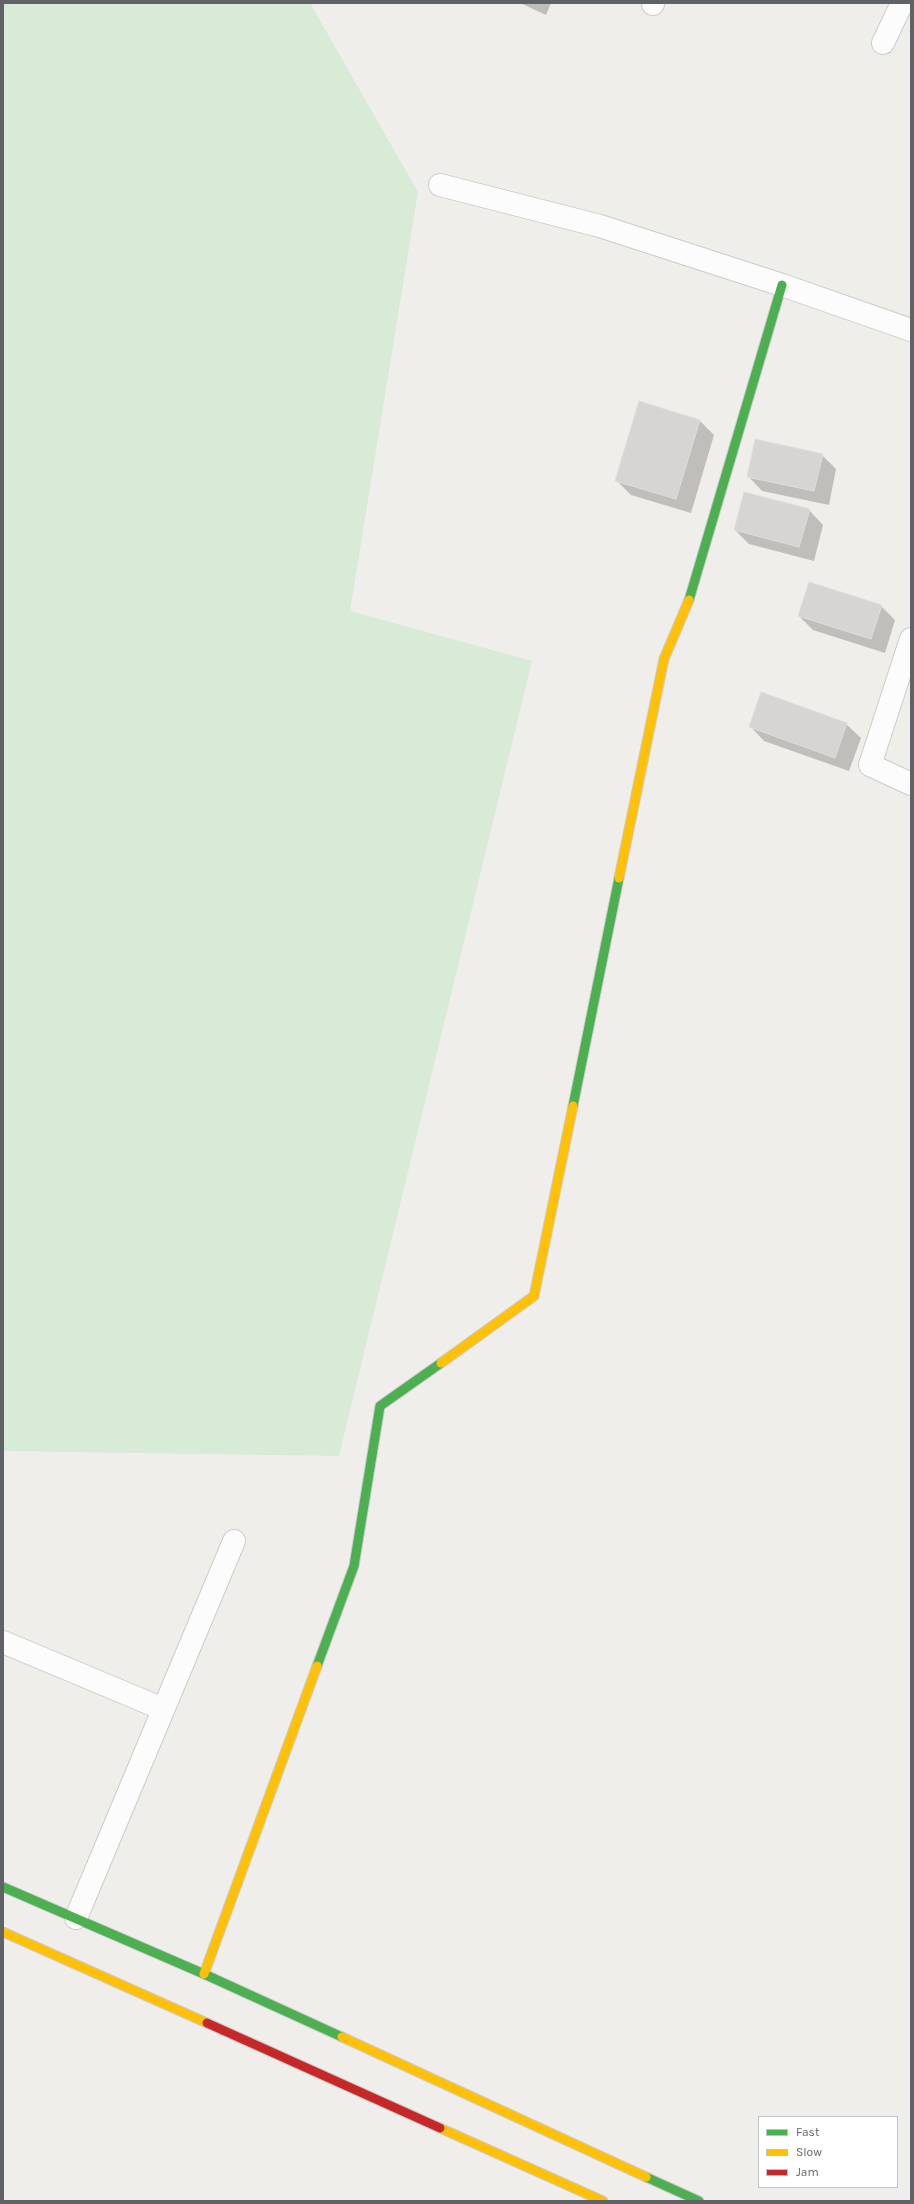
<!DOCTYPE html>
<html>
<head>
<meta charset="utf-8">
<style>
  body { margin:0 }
  #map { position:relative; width:914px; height:2204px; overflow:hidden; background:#efeeea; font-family:Karla,sans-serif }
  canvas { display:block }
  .frame { position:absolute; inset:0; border:4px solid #5f6368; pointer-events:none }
  .legend { position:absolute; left:758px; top:2116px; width:140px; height:72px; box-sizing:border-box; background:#fff; border:1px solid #bfc1c3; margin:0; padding:5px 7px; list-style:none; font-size:12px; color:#5f6368 }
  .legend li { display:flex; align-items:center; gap:8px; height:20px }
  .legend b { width:20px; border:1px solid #bfc1c3 }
</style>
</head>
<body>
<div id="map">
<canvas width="914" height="2204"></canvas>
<div class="frame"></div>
<ul class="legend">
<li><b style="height:5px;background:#4caf50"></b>Fast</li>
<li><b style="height:5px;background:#ffc107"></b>Slow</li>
<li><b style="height:5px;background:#c62828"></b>Jam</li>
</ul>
</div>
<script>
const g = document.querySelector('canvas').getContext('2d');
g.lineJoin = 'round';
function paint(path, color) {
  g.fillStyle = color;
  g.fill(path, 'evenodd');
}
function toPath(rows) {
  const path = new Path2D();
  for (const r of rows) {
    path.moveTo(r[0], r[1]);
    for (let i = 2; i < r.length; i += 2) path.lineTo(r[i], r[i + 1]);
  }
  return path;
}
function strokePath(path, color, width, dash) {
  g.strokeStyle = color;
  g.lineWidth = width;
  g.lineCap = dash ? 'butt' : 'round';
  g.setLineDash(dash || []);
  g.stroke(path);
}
paint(toPath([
  [3,3,310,3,418,192,350,611,532,661,339,1456,3,1451]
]), '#d8ebd6');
paint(toPath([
  [520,3,551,3,546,15],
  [699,420,714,435,691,513,631,495,617,481],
  [822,455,836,469,829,505,762,491,748,476],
  [809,510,823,525,814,561,749,544,735,530],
  [881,606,895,620,885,653,813,630,799,616],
  [846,724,861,738,849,771,764,741,750,726]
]), '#0003');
const building = toPath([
  [639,401,700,420,676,499,615,481,639,401],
  [755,439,823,454,814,491,747,477,755,439],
  [744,492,810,509,799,547,734,530,744,492],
  [809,582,882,605,871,639,798,616,809,582],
  [761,692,847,723,835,758,749,727,761,692]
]);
paint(building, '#d6d5d3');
strokePath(building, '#deddd9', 1);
const street = toPath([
  [653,4,653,3],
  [883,43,902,3],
  [440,185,600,226,782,285,911,330],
  [911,639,870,765,911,784],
  [3,1642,163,1709],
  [76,1918,234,1541]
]);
const fast = toPath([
  [689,600,782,285],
  [573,1106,619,878],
  [317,1666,354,1566,380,1406,441,1363],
  [3,1887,204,1974,342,2037],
  [646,2177,699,2201]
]);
const slow = toPath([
  [619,878,664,659,689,600],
  [441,1363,534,1296,573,1106],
  [3,1932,207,2023],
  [204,1974,317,1666],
  [342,2037,646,2177],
  [440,2128,603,2201]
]);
const jam = toPath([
  [207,2023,440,2128]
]);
strokePath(street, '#cbcccc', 24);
strokePath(fast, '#cacacb', 11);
strokePath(slow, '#cacacb', 11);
strokePath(jam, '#cacacb', 11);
strokePath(street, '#fdfcfc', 22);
strokePath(fast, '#4caf50', 9);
strokePath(slow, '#ffc107', 9);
strokePath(jam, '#c62828', 9);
</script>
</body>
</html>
